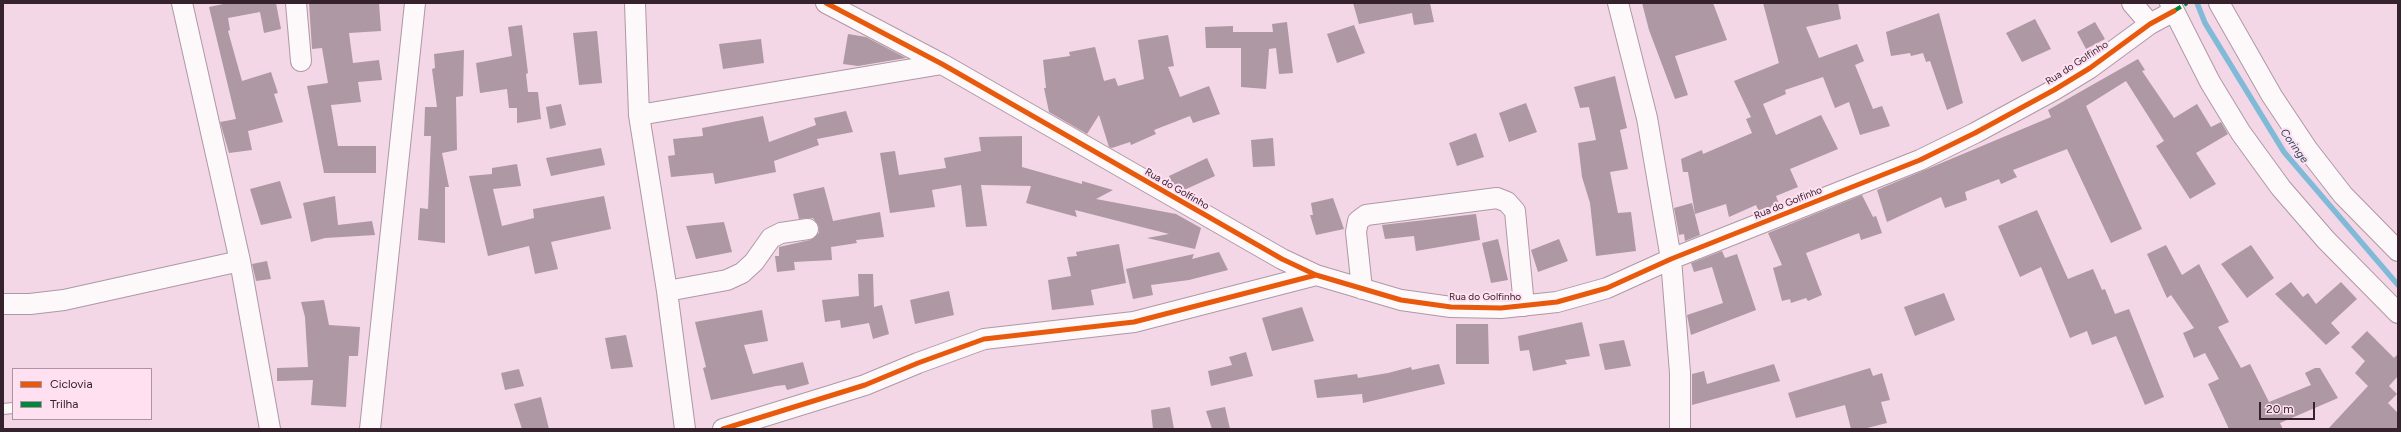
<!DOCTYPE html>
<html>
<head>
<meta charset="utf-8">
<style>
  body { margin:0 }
  #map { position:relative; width:2401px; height:432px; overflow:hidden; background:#f3d7e7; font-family:Figtree,sans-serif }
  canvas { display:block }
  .frame { position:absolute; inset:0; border:4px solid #35222d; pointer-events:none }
  .legend { position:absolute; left:12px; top:368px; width:140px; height:52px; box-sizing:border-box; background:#ffe0f1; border:1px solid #ae94a3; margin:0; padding:5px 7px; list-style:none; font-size:12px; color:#35222d }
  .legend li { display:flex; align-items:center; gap:8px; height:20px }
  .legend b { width:20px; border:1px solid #ae94a3 }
  .scale { position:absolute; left:2259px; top:402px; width:56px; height:18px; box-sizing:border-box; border:2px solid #35222d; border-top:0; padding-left:5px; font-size:12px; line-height:14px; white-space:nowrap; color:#35222d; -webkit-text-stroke:3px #ffe0f1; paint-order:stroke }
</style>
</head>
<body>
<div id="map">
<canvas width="2401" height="432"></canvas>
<div class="frame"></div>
<ul class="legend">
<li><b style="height:5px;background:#e8590c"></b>Ciclovia</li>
<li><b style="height:5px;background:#00873e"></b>Trilha</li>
</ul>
<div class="scale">20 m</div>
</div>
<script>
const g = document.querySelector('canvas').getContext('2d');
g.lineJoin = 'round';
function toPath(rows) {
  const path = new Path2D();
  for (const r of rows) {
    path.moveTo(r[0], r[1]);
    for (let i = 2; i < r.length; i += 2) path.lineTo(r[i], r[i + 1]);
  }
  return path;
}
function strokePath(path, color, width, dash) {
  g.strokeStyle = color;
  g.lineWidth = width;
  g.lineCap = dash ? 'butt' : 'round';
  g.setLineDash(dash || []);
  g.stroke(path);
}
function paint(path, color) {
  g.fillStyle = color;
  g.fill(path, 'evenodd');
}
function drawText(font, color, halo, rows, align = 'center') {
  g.font = font + ' Figtree,sans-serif';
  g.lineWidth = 4;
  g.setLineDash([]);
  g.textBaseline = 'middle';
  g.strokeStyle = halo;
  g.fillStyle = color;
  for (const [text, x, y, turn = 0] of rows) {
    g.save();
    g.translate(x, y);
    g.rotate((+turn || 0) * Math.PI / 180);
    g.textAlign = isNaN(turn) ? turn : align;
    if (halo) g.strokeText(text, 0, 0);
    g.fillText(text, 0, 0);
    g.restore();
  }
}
strokePath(toPath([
  [2197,3,2205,23,2284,152,2398,285]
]), '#81bad6', 5.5);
paint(toPath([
  [228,3,276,3,281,29,264,33,260,12,228,18,230,30,228,31,242,81,271,72,278,93,274,94,283,122,248,131,252,150,229,153,220,122,236,119,209,7],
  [309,3,379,3,381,31,349,33,353,63,379,60,382,80,358,82,361,102,331,105,338,146,376,146,376,173,324,173,307,86,328,83,322,48,312,49],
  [1353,3,1430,3,1434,22,1414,25,1412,13,1359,24],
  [1642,3,1713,3,1727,40,1675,56,1688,95,1675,99,1649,30],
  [1763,3,1838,3,1841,19,1806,27,1819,58,1857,44,1864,61,1855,65,1873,109,1882,106,1890,126,1860,135,1849,102,1835,108,1823,77,1785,90,1786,94,1763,104,1776,135,1821,115,1838,149,1790,169,1798,187,1776,196,1779,204,1759,212,1756,205,1729,217,1726,204,1695,214,1688,172,1683,172,1681,159,1702,150,1703,154,1752,133,1746,119,1751,117,1734,81,1779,63],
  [1939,13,1963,103,1947,110,1930,61,1926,62,1923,53,1911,56,1910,53,1891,56,1886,32],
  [2035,19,2051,49,2022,62,2006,33],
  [1287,22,1293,73,1279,74,1276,48,1269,49,1266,89,1241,87,1241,48,1206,48,1205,27,1233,26,1233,32,1273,32,1272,24],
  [2095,22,2105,39,2086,49,2077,32],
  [522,25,528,73,526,74,528,92,538,92,541,119,517,123,517,108,509,108,507,89,480,93,476,63,512,56,508,27],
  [1354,25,1365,53,1337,63,1327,34],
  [597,31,602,83,579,85,573,33],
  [848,34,866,37,906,58,858,66,843,64],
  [1168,35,1174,66,1168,67,1180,97,1209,86,1220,114,1193,123,1190,116,1154,130,1156,134,1131,145,1130,142,1112,148,1109,147,1099,115,1087,134,1049,112,1044,88,1046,88,1043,60,1070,56,1069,52,1095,47,1104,81,1115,78,1118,86,1144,79,1138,40],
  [761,39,764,63,723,69,719,44],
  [464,50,463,96,456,97,457,150,442,153,449,187,445,187,445,243,418,240,420,208,428,209,431,136,424,136,425,107,437,107,432,69,435,68,434,54],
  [2138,59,2145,70,2142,71,2174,118,2197,104,2211,127,2221,122,2228,134,2196,153,2216,184,2190,199,2156,146,2164,141,2126,81,2086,106,2142,229,2111,243,2067,149,2013,170,2017,177,2001,184,1999,179,1965,192,1967,200,1945,208,1941,197,1887,222,1877,190,2051,117,2048,110],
  [1615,76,1627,128,1620,130,1628,169,1610,172,1618,213,1631,212,1636,251,1596,256,1590,203,1582,177,1578,143,1596,140,1589,107,1580,108,1574,87],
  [1526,103,1537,132,1509,142,1499,113],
  [561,104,566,125,550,129,546,107],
  [846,111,853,132,817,139,819,145,774,161,776,172,715,184,713,173,671,177,668,156,675,155,673,139,703,136,702,128,763,116,769,142,816,125,814,118],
  [1476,133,1484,157,1457,166,1449,143],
  [1022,136,1022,167,1082,184,1082,181,1113,190,1096,199,1176,214,1201,228,1195,249,1147,238,1169,234,1075,210,1077,217,1026,203,1031,186,981,185,987,226,966,227,961,185,932,190,935,207,890,213,880,153,895,151,899,175,946,168,944,158,981,151,979,137],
  [1273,138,1275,166,1253,167,1251,140],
  [601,148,605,165,551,176,546,158],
  [1207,158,1215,176,1184,190,1172,183,1169,176],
  [517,164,521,186,493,189,502,226,534,218,533,209,604,196,611,229,551,242,558,269,535,274,529,246,488,256,469,176,492,174,492,168],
  [280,181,292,218,261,225,250,189],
  [824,187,833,221,880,212,884,237,856,240,857,243,831,247,832,260,794,262,795,270,777,272,775,256,779,256,779,247,810,240,819,233,819,227,813,218,799,219,793,194],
  [1862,195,1873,217,1876,216,1882,233,1861,240,1859,233,1806,253,1822,295,1808,301,1806,298,1791,303,1790,299,1782,301,1773,268,1782,265,1768,233],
  [335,196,338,225,372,221,375,235,325,238,311,242,303,203],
  [1333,198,1344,229,1316,235,1310,215,1313,215,1311,203],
  [1692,203,1700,235,1685,241,1684,234,1679,235,1674,208],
  [2037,210,2068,279,2093,269,2102,290,2105,289,2115,314,2129,309,2164,397,2145,405,2116,336,2092,345,2087,331,2070,338,2041,267,2020,277,1998,226],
  [1476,214,1480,240,1416,251,1414,236,1385,239,1382,225],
  [724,222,732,252,696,259,686,226],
  [1498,239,1508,280,1491,283,1482,243],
  [1559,239,1568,261,1538,272,1531,250],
  [1119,244,1126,283,1091,290,1094,305,1052,310,1048,280,1071,276,1067,257,1077,256,1076,252],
  [2166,245,2182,275,2199,264,2229,322,2218,327,2241,368,2250,364,2269,402,2311,385,2305,373,2315,368,2320,368,2338,398,2280,423,2283,429,2229,429,2208,384,2219,379,2205,353,2194,358,2183,333,2194,328,2171,295,2167,298,2147,254],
  [2251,245,2274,278,2247,298,2221,264],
  [1722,251,1725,258,1737,254,1756,310,1691,335,1687,315,1723,303,1712,267,1694,272,1691,263],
  [1219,252,1228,270,1189,280,1151,285,1153,295,1133,299,1126,269,1194,254,1192,259],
  [267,261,271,279,256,281,252,264],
  [858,274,873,274,874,307,882,305,889,334,873,339,869,323,841,328,840,320,825,322,822,300,859,296],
  [2291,282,2303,297,2308,293,2316,304,2341,282,2357,299,2331,323,2340,333,2326,345,2275,294],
  [949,291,954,315,915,324,910,300],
  [1944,293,1955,320,1915,336,1904,307],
  [324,300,329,325,360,327,358,356,349,356,346,407,311,405,313,380,277,381,277,368,308,367,305,317,301,302],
  [1302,307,1314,341,1272,351,1262,318],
  [762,310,768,341,744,345,753,374,803,362,809,384,787,390,785,385,776,386,711,400,703,368,706,367,695,322],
  [1582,322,1590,356,1565,360,1567,364,1533,371,1529,350,1520,351,1518,336],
  [1456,324,1488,324,1489,364,1456,364],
  [2367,331,2394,358,2398,354,2398,376,2389,386,2397,394,2388,403,2398,413,2398,429,2328,429,2368,386,2355,373,2365,361,2351,347],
  [626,335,633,367,611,369,605,338],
  [1624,340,1631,366,1605,370,1599,344],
  [1246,352,1253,376,1211,386,1208,371,1232,365,1229,357],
  [1439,364,1445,384,1363,403,1362,394,1317,398,1314,380,1357,374,1358,378,1388,373,1411,367,1412,370],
  [1774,364,1780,381,1692,405,1692,374,1704,371,1707,384],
  [1870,368,1873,376,1882,373,1890,400,1881,402,1887,423,1863,429,1851,429,1845,405,1796,418,1788,393],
  [519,369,524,386,505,390,501,373],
  [541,397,549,429,522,429,514,404],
  [1170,407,1174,429,1153,429,1151,410],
  [1225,407,1230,429,1212,429,1206,411]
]), '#ad98a4');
const service = toPath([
  [3,409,13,408]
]);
const minor = toPath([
  [182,3,240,261,270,429],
  [296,3,301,61],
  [635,3,639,115,667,291,685,429],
  [826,3,942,64,1282,259,1316,275,1401,300,1451,307,1501,308,1557,302,1607,288,1671,259,1920,160,1975,133,2054,90,2090,68,2150,24,2174,11],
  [1618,3,1647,118,1671,259,1680,373,1680,429],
  [2132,3,2150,24],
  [2170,3,2210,82,2241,133,2281,188,2326,240,2398,313],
  [2219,3,2272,96,2308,150,2343,195,2398,251],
  [639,115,942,64],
  [1362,289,1356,232,1358,221,1366,215,1497,198,1507,202,1515,211,1524,306],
  [667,291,727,280,742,273,754,262,771,238,781,233,808,229],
  [3,304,30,304,64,300,240,261],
  [370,429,415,3],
  [723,429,865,385,918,363,984,339,1134,322,1316,275]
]);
strokePath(service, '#ae98a4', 12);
strokePath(minor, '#ae98a4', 22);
strokePath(service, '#fdf9fb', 10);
strokePath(minor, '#fdf9fb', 20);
strokePath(toPath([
  [2174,11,2187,3]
]), '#00873e', 4, [8, 4]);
strokePath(toPath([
  [826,3,942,64,1282,259,1316,275,1401,300,1451,307,1501,308,1557,302,1607,288,1671,259,1920,160,1975,133,2054,90,2090,68,2150,24,2174,11],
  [723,429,865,385,918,363,984,339,1134,322,1316,275]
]), '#e8590c', 5);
drawText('10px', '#35222d', '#ffe0f1', [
  ["Rua do Golfinho",2077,63,-33],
  ["Rua do Golfinho",1177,189,30],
  ["Rua do Golfinho",1788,203,-22],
  ["Rua do Golfinho",1485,297]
]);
drawText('italic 11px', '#224b5a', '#ffe0f1', [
  ["Coringe",2294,146,54]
]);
</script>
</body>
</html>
